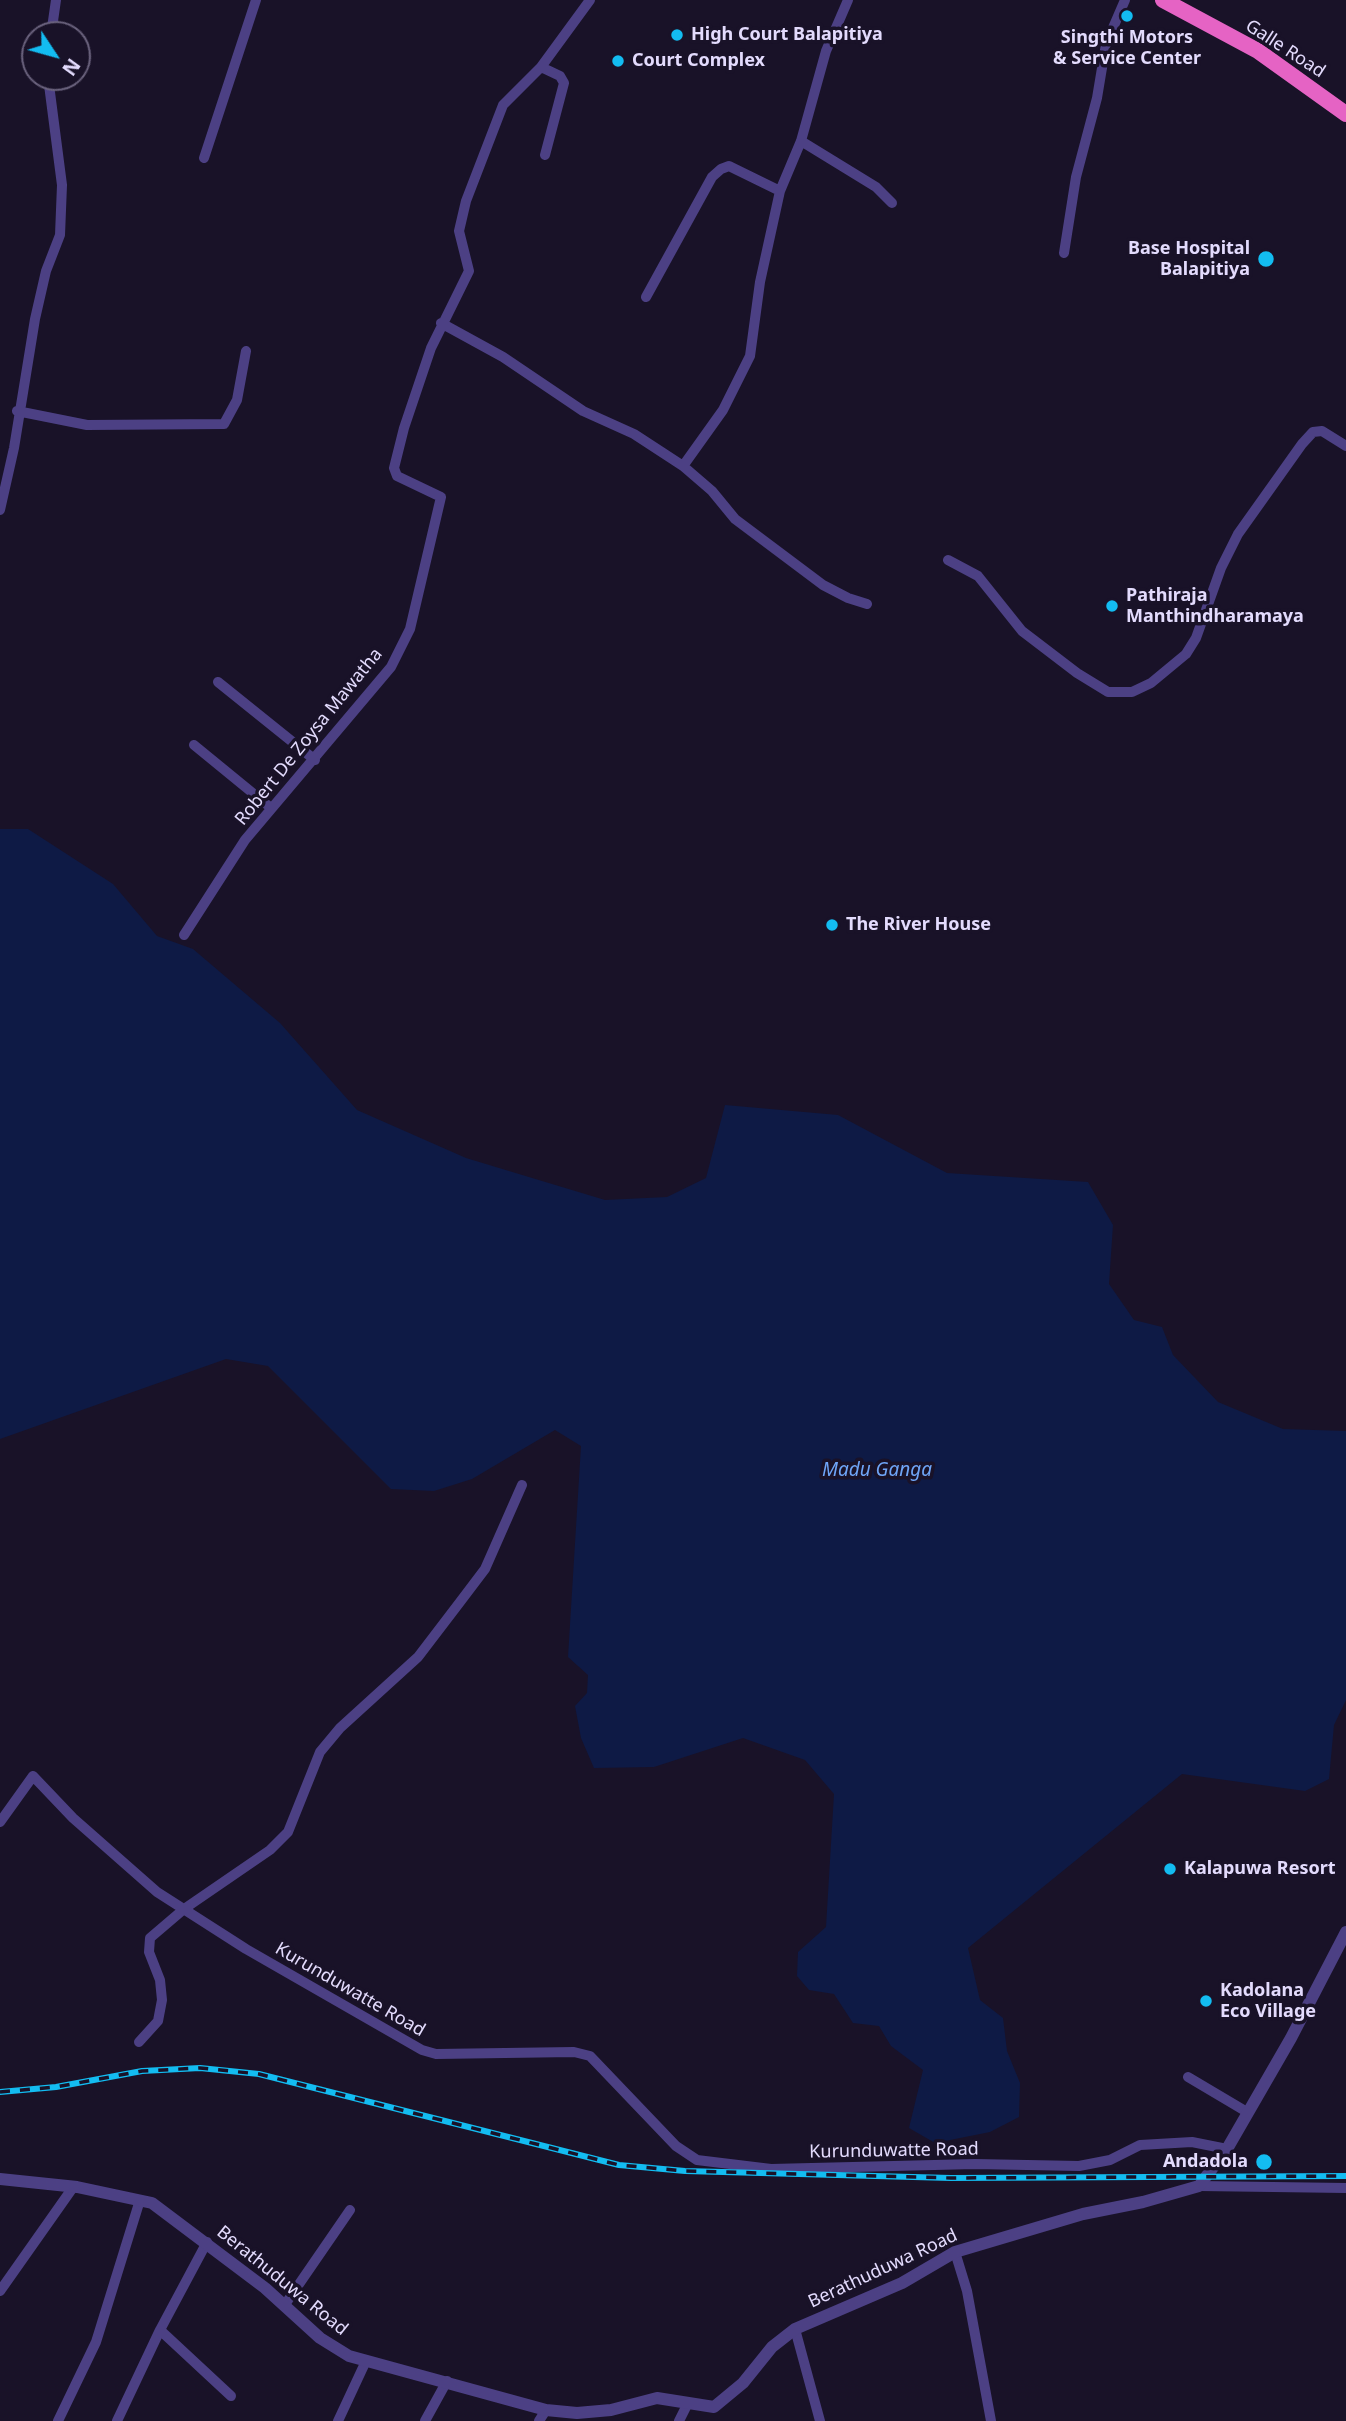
<!DOCTYPE html>
<html>
<head>
<meta charset="utf-8">
<style>
  body { margin:0 }
  #map { position:relative; width:1346px; height:2421px; overflow:hidden; background:#191228; font-family:"Noto Sans",sans-serif }
  canvas { display:block }
  .north { position:absolute; left:21px; top:21px; width:70px; height:70px; box-sizing:border-box; background:#191228; border:2px solid #6a627d; border-radius:50%; rotate:126deg; font-size:19px; font-weight:700; line-height:28px; text-align:center; color:#e3dbfd }
  .north::after { content:''; display:block; margin:auto; width:24px; height:32px; background:#13bcf1; clip-path:polygon(50% 0,100% 100%,50% 72%,0 100%) }
</style>
</head>
<body>
<div id="map">
<canvas width="1346" height="2421"></canvas>
<div class="north">N</div>
</div>
<script>
const g = document.querySelector('canvas').getContext('2d');
g.lineJoin = 'round';
function paint(path, color) {
  g.fillStyle = color;
  g.fill(path, 'evenodd');
}
function toPath(rows) {
  const path = new Path2D();
  for (const r of rows) {
    path.moveTo(r[0], r[1]);
    for (let i = 2; i < r.length; i += 2) path.lineTo(r[i], r[i + 1]);
  }
  return path;
}
function strokePath(path, color, width, dash) {
  g.strokeStyle = color;
  g.lineWidth = width;
  g.lineCap = dash ? 'butt' : 'round';
  g.setLineDash(dash || []);
  g.stroke(path);
}
function drawText(font, color, halo, rows, align = 'center') {
  g.font = font + ' "Noto Sans",sans-serif';
  g.lineWidth = 7;
  g.setLineDash([]);
  g.textBaseline = 'middle';
  g.strokeStyle = halo;
  g.fillStyle = color;
  for (const [text, x, y, turn = 0] of rows) {
    g.save();
    g.translate(x, y);
    g.rotate((+turn || 0) * Math.PI / 180);
    g.textAlign = isNaN(turn) ? turn : align;
    if (halo) g.strokeText(text, 0, 0);
    g.fillText(text, 0, 0);
    g.restore();
  }
}
paint(toPath([
  [0,829,28,829,113,884,157,936,193,949,280,1023,357,1110,466,1158,605,1200,667,1197,706,1178,725,1105,838,1115,947,1173,1088,1182,1113,1225,1109,1284,1134,1320,1162,1327,1173,1355,1218,1402,1283,1429,1346,1431,1346,1700,1334,1725,1329,1779,1305,1791,1182,1774,968,1948,980,2000,1003,2018,1007,2051,1020,2083,1019,2117,990,2132,935,2143,909,2128,923,2070,891,2046,879,2026,853,2023,834,1994,809,1990,797,1976,798,1952,826,1927,834,1794,805,1760,743,1738,654,1767,594,1768,581,1738,575,1706,587,1693,588,1675,568,1657,581,1446,555,1430,472,1479,434,1491,391,1489,268,1366,226,1359,0,1439]
]), '#0e1a45');
strokePath(toPath([
  [51,35,56,0],
  [541,67,560,76,564,83,545,155],
  [801,141,876,187,892,203],
  [204,158,256,0],
  [1064,253,1076,177,1097,98,1106,44,1125,0],
  [646,297,712,177,721,169,729,166,780,191],
  [441,323,503,357,583,411,634,434,683,466,712,491,735,519,823,585,848,598,867,604],
  [17,411,87,425,224,424,237,400,246,351],
  [683,466,723,410,750,356,760,282,780,191,801,141,826,51,848,0],
  [0,510,14,448,35,319,46,271,60,235,62,185,48,77],
  [948,560,978,576,1022,631,1077,673,1108,692,1132,692,1151,683,1186,654,1196,638,1221,568,1238,534,1302,444,1313,432,1322,431,1346,446],
  [218,682,315,760],
  [194,745,271,808],
  [184,935,245,840,391,667,410,629,441,497,397,476,394,468,404,428,431,348,469,271,459,231,466,201,503,105,541,67,590,0],
  [0,1822,33,1776,73,1818,157,1892,246,1949,422,2050,436,2054,574,2052,590,2056,676,2146,697,2160,771,2169,975,2164,1079,2166,1110,2160,1140,2145,1192,2142,1227,2149],
  [139,2042,158,2021,162,2000,160,1980,149,1952,150,1938,184,1909,270,1850,288,1832,320,1752,340,1728,418,1657,460,1602,485,1569,522,1485],
  [1188,2077,1247,2112],
  [1199,2186,1346,2188],
  [955,2252,967,2291,991,2421],
  [0,2291,74,2186],
  [284,2306,350,2210],
  [795,2329,820,2421],
  [160,2330,231,2396],
  [58,2421,96,2342,140,2200],
  [117,2421,160,2330,207,2242],
  [338,2421,366,2361],
  [425,2421,447,2381],
  [539,2421,546,2410],
  [679,2421,688,2403]
]), '#4c4084', 10);
strokePath(toPath([
  [0,2179,77,2187,152,2203,265,2288,320,2338,349,2356,546,2410,577,2413,611,2410,657,2398,714,2407,743,2383,772,2347,795,2329,902,2283,955,2252,1083,2214,1143,2202,1199,2186,1227,2149,1291,2038,1346,1932]
]), '#4c4084', 12);
strokePath(toPath([
  [1163,0,1258,51,1346,114]
]), '#e563c4', 16);
const rail = toPath([
  [0,2092,56,2087,142,2071,200,2068,259,2074,619,2165,685,2171,951,2178,1346,2176]
]);
strokePath(rail, '#13bcf1', 6);
strokePath(rail, '#191228', 3.5, [10]);
for (const [x, y, r, color] of [
  [1127,16,7,"#13bcf1"],
  [677,35,7,"#13bcf1"],
  [618,61,7,"#13bcf1"],
  [1266,259,9,"#13bcf1"],
  [1112,606,7,"#13bcf1"],
  [832,925,7,"#13bcf1"],
  [1170,1869,7,"#13bcf1"],
  [1206,2001,7,"#13bcf1"],
  [1264,2162,9,"#13bcf1"]
]) {
  const dot = new Path2D();
  dot.arc(x, y, r, 0, 2 * Math.PI);
  g.fillStyle = color;
  g.fill(dot);
  strokePath(dot, '#191228', 2.5);
}
drawText('bold 18px', '#e3dbfd', '#191228', [
  ["High Court Balapitiya",691,35],
  ["Singthi Motors",1127,38,"center"],
  ["& Service Center",1127,59,"center"],
  ["Court Complex",632,61],
  ["Base Hospital",1250,249,"right"],
  ["Balapitiya",1250,270,"right"],
  ["Pathiraja",1126,596],
  ["Manthindharamaya",1126,617],
  ["The River House",846,925],
  ["Kalapuwa Resort",1184,1869],
  ["Kadolana",1220,1991],
  ["Eco Village",1220,2012],
  ["Andadola",1248,2162,"right"]
], 'left');
drawText('18px', '#e3dbfd', '#191228', [
  ["Galle Road",1285,49,33],
  ["Robert De Zoysa Mawatha",309,737,-51],
  ["Kurunduwatte Road",350,1990,30],
  ["Kurunduwatte Road",894,2151,-1],
  ["Berathuduwa Road",883,2269,-25],
  ["Berathuduwa Road",282,2281,39]
]);
drawText('italic 19px', '#6fa5f7', '#191228', [
  ["Madu Ganga",877,1471]
]);
</script>
</body>
</html>
